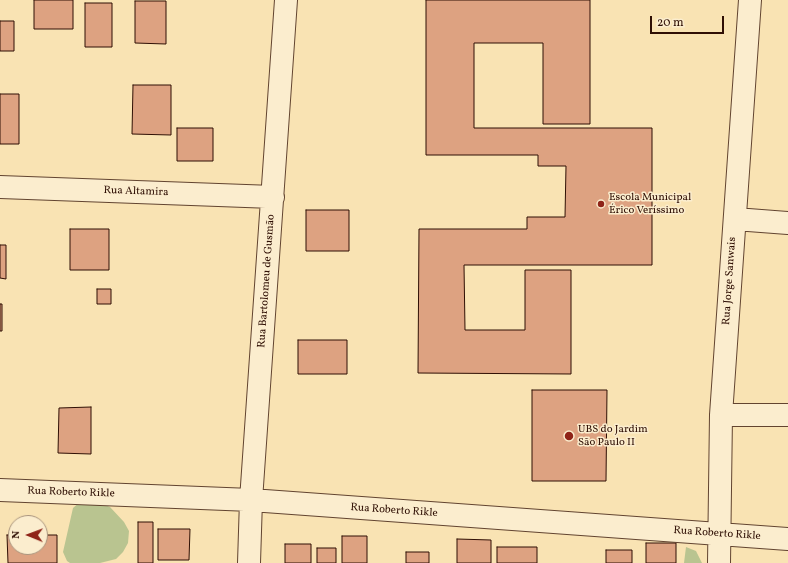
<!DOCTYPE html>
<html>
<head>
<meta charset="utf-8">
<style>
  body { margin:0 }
  #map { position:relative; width:788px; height:563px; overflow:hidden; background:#f9e3b3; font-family:Vollkorn,serif }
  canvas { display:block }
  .north { position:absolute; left:8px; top:515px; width:40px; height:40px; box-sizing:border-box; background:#fbedce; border:1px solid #a9947d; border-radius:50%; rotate:271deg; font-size:11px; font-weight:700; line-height:16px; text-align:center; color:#2f0f04 }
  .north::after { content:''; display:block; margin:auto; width:14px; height:18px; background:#8f2418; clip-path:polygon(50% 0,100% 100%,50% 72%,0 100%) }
  .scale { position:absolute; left:650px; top:16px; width:74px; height:18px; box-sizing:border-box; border:2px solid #2f0f04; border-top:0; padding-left:5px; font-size:12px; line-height:14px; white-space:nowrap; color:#2f0f04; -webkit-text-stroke:3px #fbedce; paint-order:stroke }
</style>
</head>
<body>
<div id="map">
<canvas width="788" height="563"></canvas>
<div class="north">N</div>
<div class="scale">20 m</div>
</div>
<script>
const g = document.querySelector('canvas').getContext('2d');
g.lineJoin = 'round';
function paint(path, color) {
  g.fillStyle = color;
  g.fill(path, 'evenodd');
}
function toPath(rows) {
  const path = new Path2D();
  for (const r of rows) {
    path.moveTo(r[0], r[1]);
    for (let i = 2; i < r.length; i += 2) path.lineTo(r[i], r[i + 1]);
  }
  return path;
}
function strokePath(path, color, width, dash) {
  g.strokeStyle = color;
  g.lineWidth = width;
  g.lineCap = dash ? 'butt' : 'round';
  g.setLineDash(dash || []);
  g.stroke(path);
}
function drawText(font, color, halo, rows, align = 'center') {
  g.font = font + ' Vollkorn,serif';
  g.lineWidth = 3;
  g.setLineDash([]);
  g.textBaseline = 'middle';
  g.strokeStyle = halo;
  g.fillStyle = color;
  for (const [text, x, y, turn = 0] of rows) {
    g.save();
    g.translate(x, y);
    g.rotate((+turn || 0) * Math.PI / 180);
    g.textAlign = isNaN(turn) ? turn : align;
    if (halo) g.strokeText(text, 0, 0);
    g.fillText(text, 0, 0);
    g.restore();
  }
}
paint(toPath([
  [81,501,100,503,110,507,124,522,129,531,128,543,123,552,116,559,100,563,70,563,67,561,63,552,73,508],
  [686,547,696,551,702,563,684,563]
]), '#b9c490');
const building = toPath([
  [34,0,73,0,73,29,34,29,34,0],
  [426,0,590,0,590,124,543,124,543,43,474,43,474,128,652,128,652,265,464,265,465,330,525,330,525,270,571,270,571,374,418,373,419,229,527,229,527,217,565,217,566,166,538,166,538,155,426,155,426,0],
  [135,1,166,1,166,44,135,43,135,1],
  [85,3,112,3,112,47,85,47,85,3],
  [0,21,14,21,14,51,0,51,0,21],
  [133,85,171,85,171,135,132,134,133,85],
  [0,94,19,94,19,144,0,144,0,94],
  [177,128,213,128,213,161,177,161,177,128],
  [306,210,349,210,349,251,306,251,306,210],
  [70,229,109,229,109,270,70,270,70,229],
  [0,245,6,245,6,279,0,278,0,245],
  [97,289,111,289,111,304,97,304,97,289],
  [0,304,2,304,2,331,0,331,0,304],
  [298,340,347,340,347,374,298,374,298,340],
  [532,390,607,390,606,481,532,481,532,390],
  [91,407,91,454,58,453,59,408,91,407],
  [138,522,153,522,153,563,138,563,138,522],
  [158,529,190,529,189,560,158,560,158,529],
  [7,535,16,535,16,547,40,547,40,535,57,535,57,563,8,563,7,535],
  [342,536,367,536,367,563,342,563,342,536],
  [457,539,491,540,491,563,457,563,457,539],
  [646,543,676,543,676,563,646,563,646,543],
  [285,544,311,544,311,563,285,563,285,544],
  [497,547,537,547,537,563,497,563,497,547],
  [317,548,336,548,336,563,317,563,317,548],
  [606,550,632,550,632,563,606,563,606,550],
  [406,552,429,552,429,563,406,563,406,552]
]);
paint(building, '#dda281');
strokePath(building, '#2f0f04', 1);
const minor = toPath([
  [0,187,273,197],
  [735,219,788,223],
  [721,415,788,415],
  [0,490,251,500,788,539],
  [249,563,251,500,286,0],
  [719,563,721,415,750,0]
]);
strokePath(minor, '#624430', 24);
strokePath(minor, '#fbedce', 22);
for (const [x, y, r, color] of [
  [601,204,4,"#8f2418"],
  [569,436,5,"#8f2418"]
]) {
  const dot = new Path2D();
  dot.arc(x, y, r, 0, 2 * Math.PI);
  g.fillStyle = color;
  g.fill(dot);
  strokePath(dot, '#fbedce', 1.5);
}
drawText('11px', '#2f0f04', '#fbedce', [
  ["Rua Altamira",136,192,2],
  ["Rua Bartolomeu de Gusmão",267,281,-86],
  ["Rua Jorge Sanwais",730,281,-86],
  ["Rua Roberto Rikle",71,493,2],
  ["Rua Roberto Rikle",394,511,4],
  ["Rua Roberto Rikle",717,534,4]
]);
drawText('11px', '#2f0f04', '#fbedce', [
  ["Escola Municipal",609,198],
  ["Érico Veríssimo",609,211],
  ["UBS do Jardim",578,430],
  ["São Paulo II",578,443]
], 'left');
</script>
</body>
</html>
